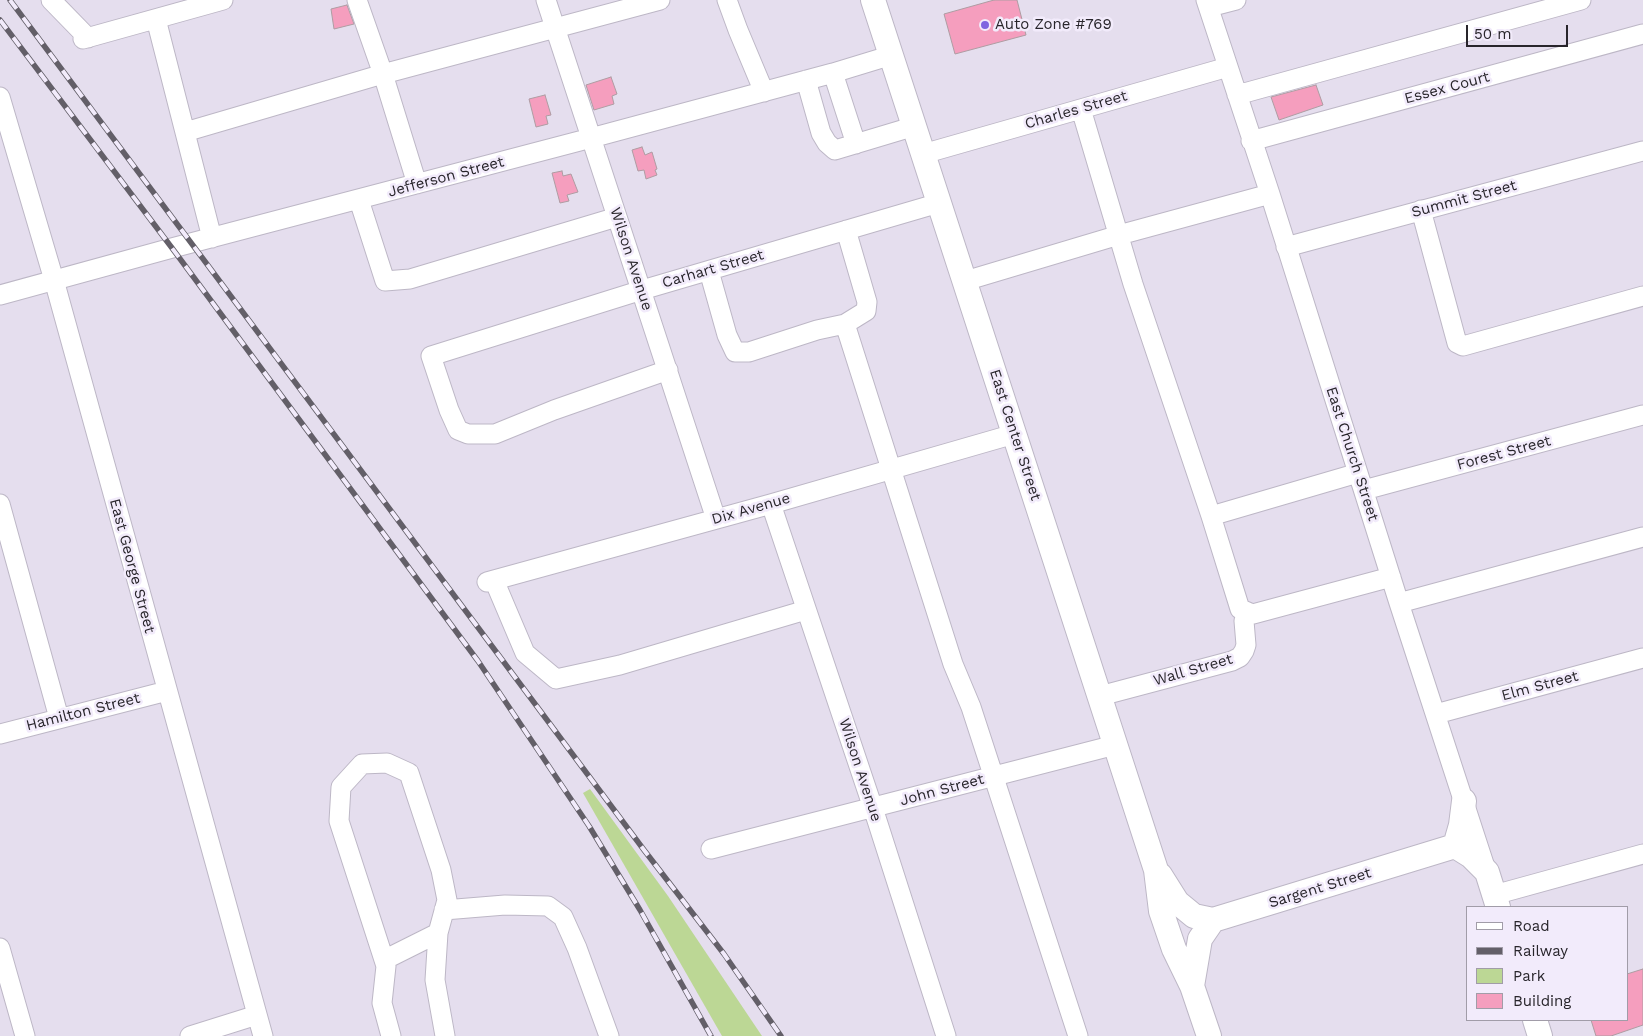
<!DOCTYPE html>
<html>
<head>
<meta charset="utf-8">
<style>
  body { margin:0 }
  #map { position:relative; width:1643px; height:1036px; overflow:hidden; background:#e5deee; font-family:"Work Sans",sans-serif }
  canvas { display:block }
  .legend { position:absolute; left:1466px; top:906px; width:162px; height:115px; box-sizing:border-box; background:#f2ebfb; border:1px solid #a19ca8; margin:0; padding:6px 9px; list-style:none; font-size:15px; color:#28252b }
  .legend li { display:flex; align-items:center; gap:10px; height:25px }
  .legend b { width:25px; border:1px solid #a19ca8 }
  .scale { position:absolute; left:1466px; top:25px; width:102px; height:22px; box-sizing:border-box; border:2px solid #28252b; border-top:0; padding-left:6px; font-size:15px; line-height:18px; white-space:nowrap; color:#28252b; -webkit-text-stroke:4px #f2ebfb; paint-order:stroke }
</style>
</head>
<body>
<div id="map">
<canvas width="1643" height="1036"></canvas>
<ul class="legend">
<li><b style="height:6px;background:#fff"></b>Road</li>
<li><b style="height:6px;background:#635f68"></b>Railway</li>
<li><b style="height:14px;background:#bcd795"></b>Park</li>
<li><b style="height:14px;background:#f59ebe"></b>Building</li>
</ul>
<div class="scale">50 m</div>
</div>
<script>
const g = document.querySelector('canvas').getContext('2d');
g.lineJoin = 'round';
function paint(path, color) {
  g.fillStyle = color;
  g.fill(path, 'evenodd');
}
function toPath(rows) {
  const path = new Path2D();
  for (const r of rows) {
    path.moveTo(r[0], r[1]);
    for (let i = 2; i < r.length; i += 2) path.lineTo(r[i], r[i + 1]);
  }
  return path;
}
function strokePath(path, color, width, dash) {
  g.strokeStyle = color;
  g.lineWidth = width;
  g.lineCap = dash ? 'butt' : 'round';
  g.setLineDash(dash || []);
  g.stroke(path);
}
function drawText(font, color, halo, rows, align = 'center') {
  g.font = font + ' "Work Sans",sans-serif';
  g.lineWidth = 5;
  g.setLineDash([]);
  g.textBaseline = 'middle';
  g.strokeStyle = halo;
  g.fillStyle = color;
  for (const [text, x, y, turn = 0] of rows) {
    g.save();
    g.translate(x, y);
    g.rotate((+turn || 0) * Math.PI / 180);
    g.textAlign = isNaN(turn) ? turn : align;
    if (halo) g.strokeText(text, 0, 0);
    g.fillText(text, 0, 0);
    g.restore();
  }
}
paint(toPath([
  [590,789,668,896,762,1036,722,1036,583,793]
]), '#bcd795');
const building = toPath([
  [994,0,1017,0,1026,35,955,54,944,14,994,0],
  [347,5,354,24,334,29,331,9,347,5],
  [611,77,617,94,612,96,614,104,594,110,586,85,611,77],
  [1316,85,1323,105,1279,120,1271,97,1316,85],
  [545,95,551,115,546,116,548,124,536,127,529,99,545,95],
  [642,147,645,155,652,152,657,169,655,170,657,175,646,179,644,170,638,171,632,150,642,147],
  [562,171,563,176,571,174,578,192,567,195,569,201,560,203,552,173,562,171],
  [1643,969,1643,1025,1611,1036,1596,1036,1591,1020,1627,1020,1627,974,1643,969]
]);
paint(building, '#f59ebe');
strokePath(building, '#ae9ca2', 1);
const minor = toPath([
  [51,0,88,38],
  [357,0,383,74,417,184],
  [546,0,716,519],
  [727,0,738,30,764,92],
  [1206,0,1270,194,1399,603,1486,870],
  [1209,7,1236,0],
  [156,19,212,238],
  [83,39,223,0],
  [833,73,856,144],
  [806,80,821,133,827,143,835,150,915,126],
  [1237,95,1581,0],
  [0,97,54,280,263,1036],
  [1081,109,1133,284,1211,516,1240,609,1253,614,1391,577],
  [185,132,383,74,660,0],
  [1251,141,1643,34],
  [923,154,1228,67],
  [359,200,385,281,410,279,617,217],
  [1421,210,1457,343,1463,346,1643,296],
  [846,230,867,302,866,311,845,324,953,664,971,707,1078,1036],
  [1286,247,1643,151],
  [709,271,727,335,735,352,749,352,817,330,845,324],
  [965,281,1119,235,1270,194],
  [0,295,172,248,591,138,833,73,892,55],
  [668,370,554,410,495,434,468,434,458,430,449,410,431,356,642,290,939,203],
  [1364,490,1643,415],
  [0,504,59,718],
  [771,504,873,808,946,1036],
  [1211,516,1358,473],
  [494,580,525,653,556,679,620,665,806,610],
  [487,582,771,504,1014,434],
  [1399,603,1643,537],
  [1100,696,1232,661,1240,657,1244,651,1246,645,1244,621,1246,611],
  [1436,714,1643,658],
  [0,734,167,691],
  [711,849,1115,745],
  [1494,895,1643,854],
  [444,910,505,905,548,906,563,917,577,948,609,1036],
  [0,948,25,1036],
  [384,960,438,933],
  [190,1036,257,1015],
  [391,1036,382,1003,386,966,339,821,341,787,362,764,387,763,409,773,441,870,447,900,438,933,435,980,445,1036]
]);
const major = toPath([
  [873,0,1156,870,1161,911,1174,949,1192,986,1209,1036],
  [1455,846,1461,825,1464,801],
  [1160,875,1177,902,1194,916,1213,920],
  [1192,986,1200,939,1213,920,1455,846,1471,856,1487,872,1498,907],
  [1535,1020,1540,1036]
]);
strokePath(minor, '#bdb7c6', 21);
strokePath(major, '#bdb7c6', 26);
strokePath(minor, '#fff', 19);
strokePath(major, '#fff', 24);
const rail = toPath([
  [10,0,644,850,724,954,781,1036],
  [0,20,172,248,478,661,589,826,640,910,711,1036]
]);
strokePath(rail, '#635f68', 5.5);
strokePath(rail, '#f2ebfb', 4, [11]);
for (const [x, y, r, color] of [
  [985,25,5,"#7f64e0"]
]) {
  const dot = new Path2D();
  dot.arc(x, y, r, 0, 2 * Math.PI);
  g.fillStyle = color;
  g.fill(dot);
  strokePath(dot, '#f2ebfb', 2);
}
drawText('15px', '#28252b', '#f2ebfb', [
  ["Auto Zone #769",995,25]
], 'left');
drawText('15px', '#28252b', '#f2ebfb', [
  ["Essex Court",1447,88,-15],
  ["Charles Street",1076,110,-16],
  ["Jefferson Street",446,177,-15],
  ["Summit Street",1464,199,-15],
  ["Wilson Avenue",631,259,72],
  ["Carhart Street",713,269,-16],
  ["East Center Street",1015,435,72],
  ["Forest Street",1504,453,-15],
  ["East Church Street",1352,454,72],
  ["Dix Avenue",751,509,-16],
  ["East George Street",132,566,75],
  ["Wall Street",1193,670,-16],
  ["Elm Street",1540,686,-15],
  ["Hamilton Street",83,712,-14],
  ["Wilson Avenue",860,770,72],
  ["John Street",942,790,-15],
  ["Sargent Street",1320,888,-17]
]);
</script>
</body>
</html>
